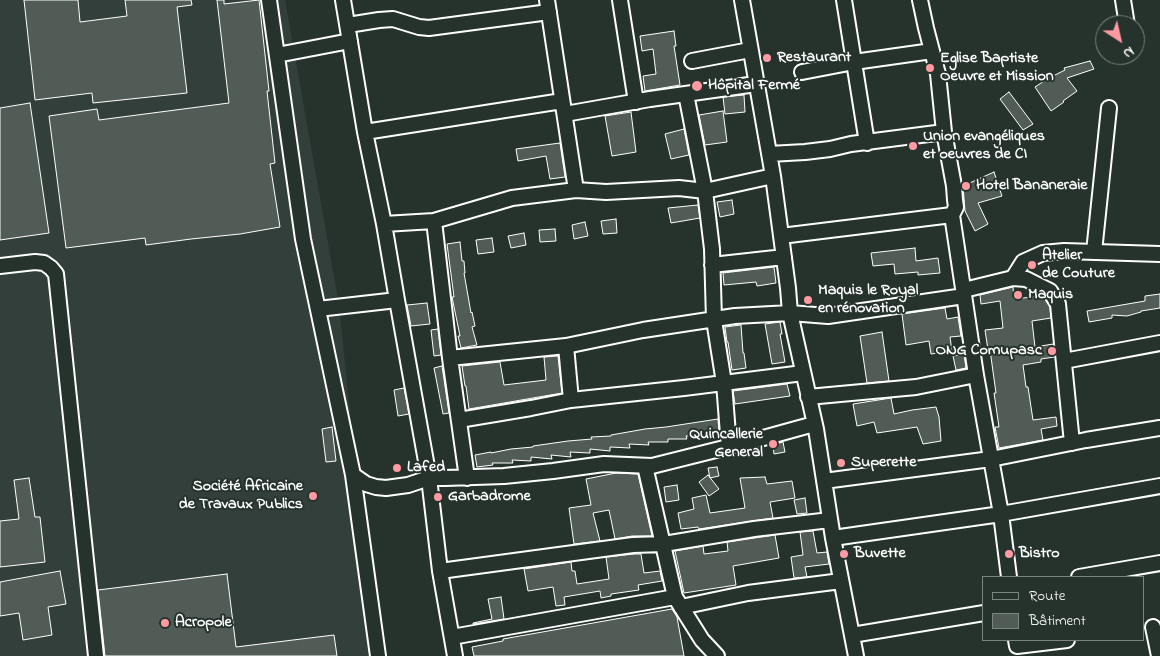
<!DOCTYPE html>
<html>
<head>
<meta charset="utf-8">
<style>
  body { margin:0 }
  #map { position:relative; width:1160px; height:656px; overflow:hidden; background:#26332d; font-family:"Indie Flower",sans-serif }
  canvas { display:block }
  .legend { position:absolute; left:982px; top:576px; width:162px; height:65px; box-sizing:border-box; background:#26332d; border:1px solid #7d8581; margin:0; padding:6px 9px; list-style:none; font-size:15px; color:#fff }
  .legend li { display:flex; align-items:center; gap:10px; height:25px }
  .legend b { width:25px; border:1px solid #7d8581 }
  .north { position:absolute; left:1095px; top:15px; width:50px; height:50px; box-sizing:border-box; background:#26332d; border:1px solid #7d8581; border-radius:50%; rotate:145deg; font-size:14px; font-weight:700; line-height:20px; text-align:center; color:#fff }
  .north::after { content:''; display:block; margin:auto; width:18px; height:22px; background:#ff9aa2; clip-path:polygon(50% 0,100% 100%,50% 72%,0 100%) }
</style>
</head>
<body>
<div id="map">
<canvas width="1160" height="656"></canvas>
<ul class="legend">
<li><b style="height:6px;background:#26332d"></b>Route</li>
<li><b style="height:14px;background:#515c57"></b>Bâtiment</li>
</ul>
<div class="north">N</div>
</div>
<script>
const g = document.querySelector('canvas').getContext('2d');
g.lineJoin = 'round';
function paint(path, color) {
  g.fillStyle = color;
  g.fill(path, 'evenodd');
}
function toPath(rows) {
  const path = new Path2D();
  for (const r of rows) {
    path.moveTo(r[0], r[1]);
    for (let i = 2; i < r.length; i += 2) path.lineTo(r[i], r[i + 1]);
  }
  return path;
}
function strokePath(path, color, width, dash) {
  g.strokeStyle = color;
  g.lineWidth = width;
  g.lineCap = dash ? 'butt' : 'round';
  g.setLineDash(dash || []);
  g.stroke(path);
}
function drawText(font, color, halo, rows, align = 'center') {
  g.font = font + ' "Indie Flower",sans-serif';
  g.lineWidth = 4;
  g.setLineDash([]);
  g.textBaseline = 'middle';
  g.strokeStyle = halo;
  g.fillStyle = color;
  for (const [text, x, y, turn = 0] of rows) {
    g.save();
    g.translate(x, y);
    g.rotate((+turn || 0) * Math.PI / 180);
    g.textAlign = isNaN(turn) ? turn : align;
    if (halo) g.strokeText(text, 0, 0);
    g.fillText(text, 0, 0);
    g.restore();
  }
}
paint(toPath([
  [0,0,285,0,339,305,375,656,0,656]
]), '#333f3a');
const building = toPath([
  [24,0,78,0,80,22,127,16,125,0,191,0,192,5,177,7,187,93,93,103,92,93,35,100,24,0],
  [217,0,224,0,224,4,259,0,269,91,267,91,275,163,270,164,280,227,240,234,191,239,146,245,145,238,66,248,49,116,97,109,99,120,229,103,217,0],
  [674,31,676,46,674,46,680,85,645,91,643,76,656,74,653,49,642,51,640,36,674,31],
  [1090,61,1094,69,1067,78,1077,91,1063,101,1064,102,1051,111,1035,87,1047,79,1065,70,1064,68,1090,61],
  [1009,92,1033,124,1023,130,1000,99,1009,92],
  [744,95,745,112,725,114,723,97,744,95],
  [30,103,49,233,0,240,0,108,30,103],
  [723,111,727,142,705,145,699,115,723,111],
  [631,112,636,152,612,156,605,116,631,112],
  [684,129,689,155,671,159,665,134,684,129],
  [560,143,565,177,550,179,546,156,518,161,516,149,560,143],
  [994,172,1002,196,978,203,988,224,975,231,965,211,963,186,994,172],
  [732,200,734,214,720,217,717,202,732,200],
  [698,205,700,218,671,223,668,208,698,205],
  [616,219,617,233,603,234,601,221,616,219],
  [585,222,588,236,574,239,572,225,585,222],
  [555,229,556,241,540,242,539,230,555,229],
  [524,233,526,245,511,248,508,236,524,233],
  [492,238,494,252,478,254,476,240,492,238],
  [460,242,462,261,464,261,465,273,464,273,471,313,472,312,475,326,472,327,477,345,461,348,458,336,460,336,452,297,454,297,447,244,460,242],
  [915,248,916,261,938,258,940,273,918,275,918,272,895,274,894,264,873,266,871,253,915,248],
  [774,267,776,283,757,286,756,282,724,285,723,273,774,267],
  [1013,287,1014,299,1041,296,1044,298,1050,307,1051,318,1032,321,1035,347,1053,344,1054,357,1041,359,1041,362,1023,365,1026,387,1028,387,1033,420,1056,417,1057,426,1041,429,1043,440,999,448,995,427,999,427,994,393,996,393,990,350,988,350,985,330,1003,328,1000,301,981,304,980,295,1013,287],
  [1160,294,1160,308,1141,311,1141,312,1127,316,1112,315,1112,318,1089,322,1087,311,1145,301,1145,296,1160,294],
  [427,303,430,324,411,326,407,305,427,303],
  [945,308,947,319,958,317,961,336,950,337,952,351,931,354,929,341,906,345,902,314,945,308],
  [780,322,782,334,780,334,785,362,772,364,765,324,780,322],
  [741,325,743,353,744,353,746,368,732,370,728,342,727,342,725,327,741,325],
  [438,329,441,355,434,356,431,330,438,329],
  [882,332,889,381,867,383,860,336,882,332],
  [964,354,966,368,956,370,953,356,964,354],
  [558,356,562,393,469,409,466,386,465,386,462,366,500,362,504,385,546,380,544,357,558,356],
  [442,366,449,413,443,414,434,368,442,366],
  [787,384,790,396,735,404,733,391,787,384],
  [404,388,409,414,398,416,394,390,404,388],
  [891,398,894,414,912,410,936,407,939,417,941,441,923,444,917,427,877,433,874,422,857,426,853,404,891,398],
  [718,419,719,433,706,434,706,436,686,436,687,439,668,439,668,442,648,442,649,445,629,444,630,448,610,447,610,451,590,449,590,453,570,452,571,457,551,455,552,459,531,457,531,461,512,460,513,463,492,463,493,465,477,467,475,455,491,452,491,453,511,449,533,447,533,446,568,441,592,439,591,437,611,436,611,435,645,429,666,427,718,419],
  [332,427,336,461,326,462,322,429,332,427],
  [783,442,785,452,774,454,773,445,783,442],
  [717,467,719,476,710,478,708,468,717,467],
  [616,473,638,474,652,536,632,536,615,539,609,510,593,513,600,541,574,544,569,508,591,505,586,479,616,473],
  [708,475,719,489,709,496,699,482,708,475],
  [765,477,767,484,792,481,795,498,770,502,773,518,699,529,698,527,681,529,678,513,694,509,692,498,706,495,710,513,745,508,740,478,765,477],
  [29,478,35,517,40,517,45,562,0,567,0,521,19,519,14,480,29,478],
  [677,485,679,500,666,502,664,487,677,485],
  [805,498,807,513,797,514,794,500,805,498],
  [813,531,817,553,827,552,829,564,805,567,807,577,794,578,791,557,803,555,800,532,813,531],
  [775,535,779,558,733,566,736,585,684,593,675,551,703,546,704,554,728,551,727,542,775,535],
  [634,554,641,554,644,573,660,571,662,581,638,585,639,590,611,594,611,596,601,598,600,591,564,597,565,605,556,606,553,587,528,591,524,569,571,562,572,571,575,571,577,584,609,579,606,557,634,554],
  [60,571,66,604,48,607,52,635,23,640,19,613,0,616,0,582,60,571],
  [227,574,236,647,334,635,337,656,105,656,98,590,227,574],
  [501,597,504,619,473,624,473,623,492,619,488,599,501,597],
  [672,609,677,617,684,656,474,656,472,647,503,641,503,639,672,609]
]);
paint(building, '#515c57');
strokePath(building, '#fff', 1);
const minor = toPath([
  [269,0,303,239,353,475,378,656],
  [343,0,365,132,384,224,397,300,429,478,440,571,455,656],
  [547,0,576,190],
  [620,0,636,102],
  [742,0,773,176,788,288,790,313,816,429,833,538,856,656],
  [844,0,867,143],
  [920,0,926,28,938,74,944,132,954,186,955,200,956,207,952,215,976,375,1001,514,1009,577],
  [1123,0,1127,25],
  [348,25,379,20,393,19,419,27,429,28,549,12],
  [277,55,350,41],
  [692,61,750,50],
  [802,72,854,62,932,51],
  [686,94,705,191,712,249,714,320,724,383,729,447],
  [565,114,650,99,756,84],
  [365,132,562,101],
  [769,154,805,152,830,149,851,144,944,132],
  [434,221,450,358,467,478],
  [384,224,434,221,512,198,576,190,606,192,679,188,705,191,773,176],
  [781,236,952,215],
  [1094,252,1109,108],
  [712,265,784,257],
  [0,266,35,262,44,263,51,268,56,274,96,656],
  [1013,278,1023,262,1043,253,1064,251,1160,254],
  [964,290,1013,278,1026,279,1050,291,1058,304,1072,443],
  [318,309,397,300],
  [566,346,571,400],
  [450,358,566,346,643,330,735,316,790,313,828,316,964,296],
  [1064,361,1160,343],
  [808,397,916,387,976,375],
  [459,420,531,408,571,400,684,388,803,373],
  [645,466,675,597,702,640,717,656],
  [353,475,366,484,376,487,386,488,408,485,429,478,445,478,504,476,553,471,604,464,652,466,756,440,814,424],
  [824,481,991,459,1086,440,1160,428],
  [833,538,1001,514,1160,486],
  [440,571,633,545,664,544,754,529,830,520],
  [1079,577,1160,563],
  [681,607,748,593,841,581],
  [1153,627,1159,656],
  [852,635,984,613],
  [452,637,675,597],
  [1016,640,1017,646,1067,640]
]);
strokePath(minor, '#fff', 18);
strokePath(minor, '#26332d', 14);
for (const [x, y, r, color] of [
  [767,58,5,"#ff9aa2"],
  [930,68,5,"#ff9aa2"],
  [697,86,6,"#ff9aa2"],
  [913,146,5,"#ff9aa2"],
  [966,186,5,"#ff9aa2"],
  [1032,265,5,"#ff9aa2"],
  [1018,295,5,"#ff9aa2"],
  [808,300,5,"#ff9aa2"],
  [1052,351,5,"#ff9aa2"],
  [773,444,5,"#ff9aa2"],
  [841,463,5,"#ff9aa2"],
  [397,468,5,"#ff9aa2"],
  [313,496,5,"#ff9aa2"],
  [438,497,5,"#ff9aa2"],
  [844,554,5,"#ff9aa2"],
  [1009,554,5,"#ff9aa2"],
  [165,623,5,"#ff9aa2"]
]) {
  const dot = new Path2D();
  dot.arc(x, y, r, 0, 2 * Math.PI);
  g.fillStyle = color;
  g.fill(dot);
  strokePath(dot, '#26332d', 2);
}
drawText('bold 16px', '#fff', '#26332d', [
  ["Restaurant",777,58],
  ["Eglise Baptiste",940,59],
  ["Oeuvre et Mission",940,77],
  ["Hôpital Fermé",708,86],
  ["Union evangéliques",923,137],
  ["et oeuvres de CI",923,155],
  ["Hotel Bananeraie",976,186],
  ["Atelier",1042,256],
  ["de Couture",1042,274],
  ["Maquis le Royal",818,291],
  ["en rénovation",818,309],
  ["Maquis",1028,295],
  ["ONG Comupasc",1042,351,"right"],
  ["Quincallerie",763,435,"right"],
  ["General",763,453,"right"],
  ["Superette",851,463],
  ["Lafed",407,468],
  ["Société Africaine",303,487,"right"],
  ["de Travaux Publics",303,505,"right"],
  ["Garbadrome",448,497],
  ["Buvette",854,554],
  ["Bistro",1019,554],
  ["Acropole",175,623]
], 'left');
</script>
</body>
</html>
